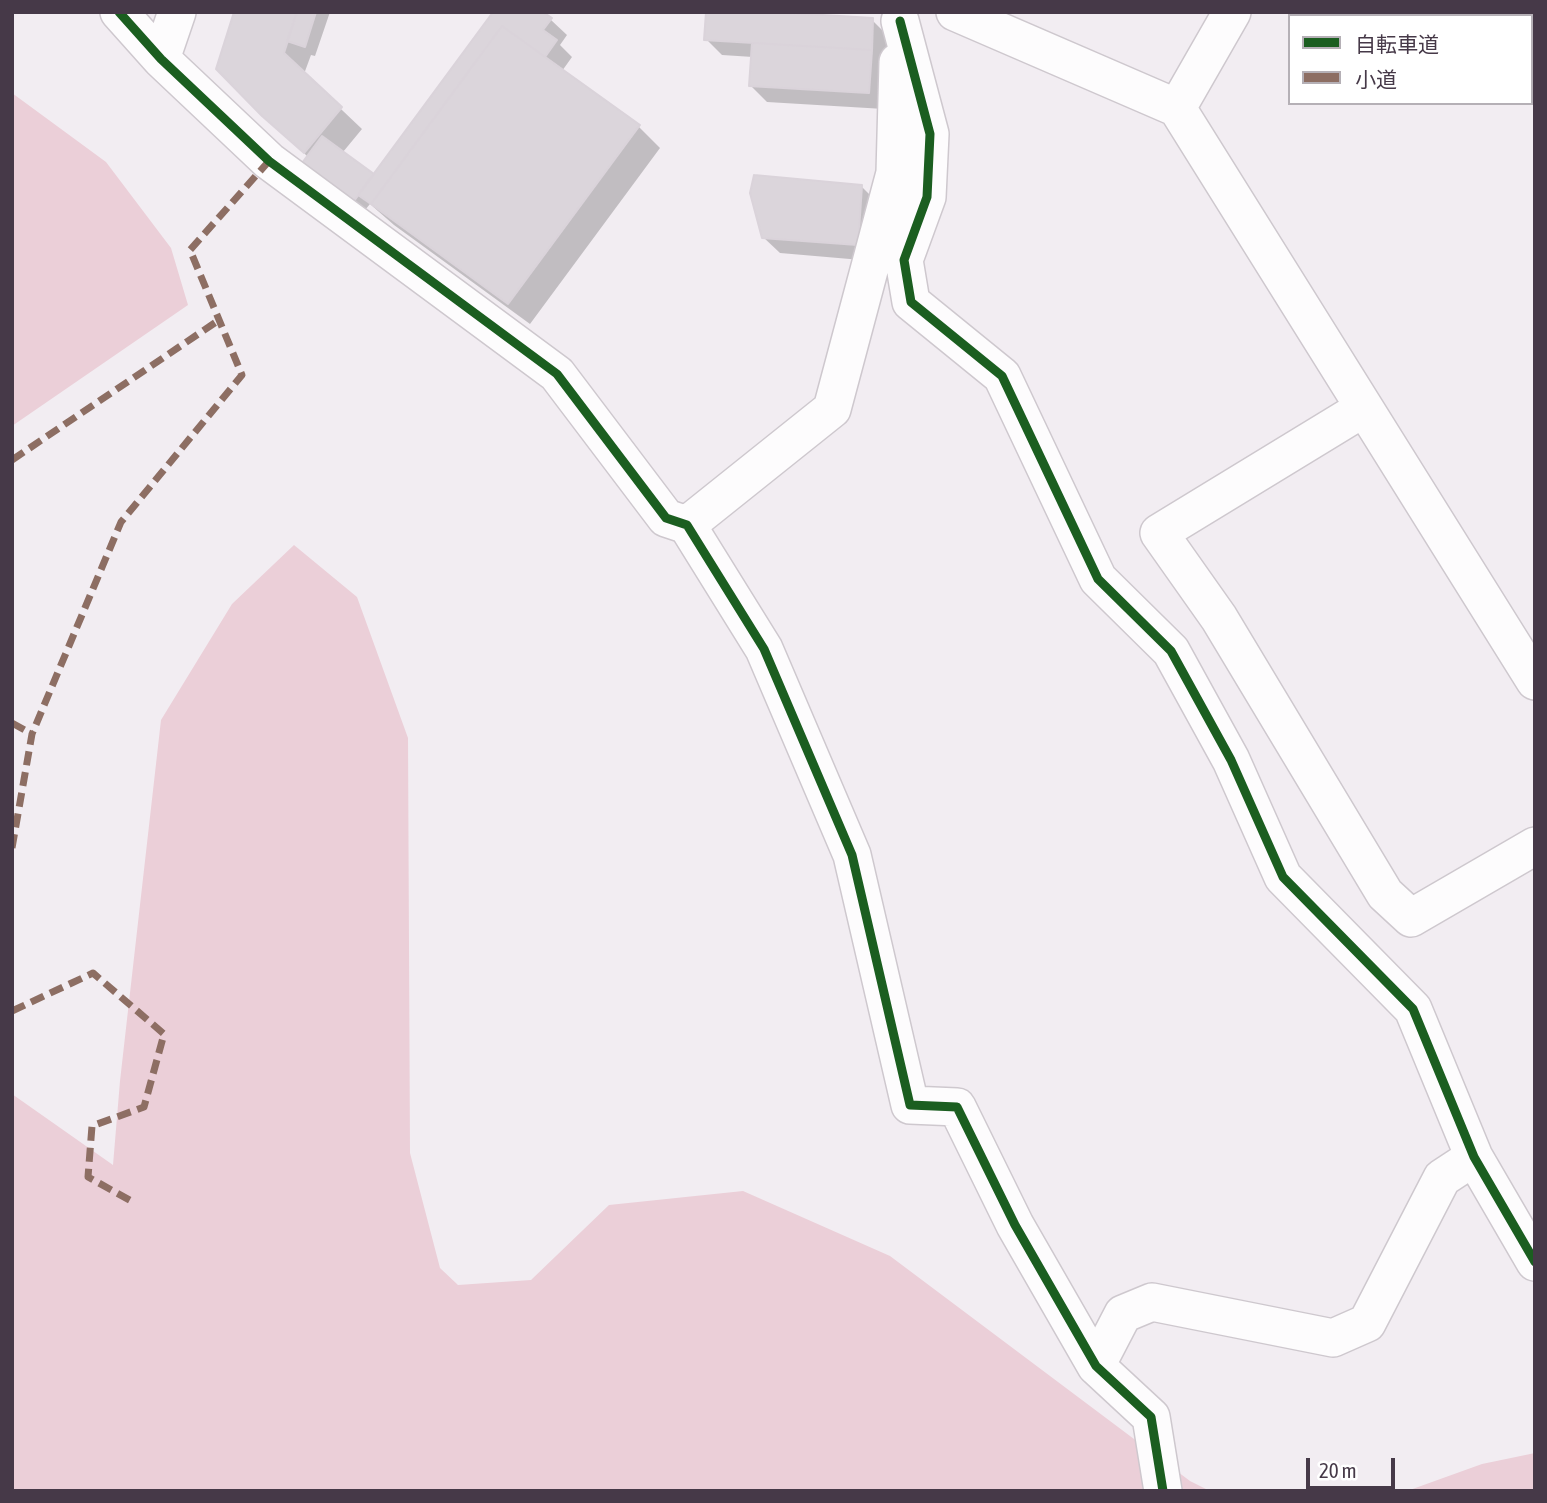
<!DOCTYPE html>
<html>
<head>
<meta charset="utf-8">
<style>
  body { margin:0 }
  #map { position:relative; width:1547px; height:1503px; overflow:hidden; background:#f2edf2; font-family:"Asap Condensed","Noto Sans JP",sans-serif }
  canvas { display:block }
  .frame { position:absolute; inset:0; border:14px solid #463948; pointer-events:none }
  .legend { position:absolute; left:1288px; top:14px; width:245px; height:91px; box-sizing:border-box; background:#fff; border:2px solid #b5b0b6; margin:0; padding:9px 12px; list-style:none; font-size:21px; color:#463948 }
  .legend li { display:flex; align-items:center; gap:14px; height:35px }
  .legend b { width:35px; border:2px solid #b5b0b6 }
  .scale { position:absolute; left:1306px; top:1458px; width:89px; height:32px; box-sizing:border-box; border:4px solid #463948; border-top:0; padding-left:9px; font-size:21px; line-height:24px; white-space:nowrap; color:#463948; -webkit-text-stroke:5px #fff; paint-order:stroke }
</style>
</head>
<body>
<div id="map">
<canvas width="1547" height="1503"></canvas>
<div class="frame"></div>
<ul class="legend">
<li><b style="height:9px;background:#1b5e20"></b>自転車道</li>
<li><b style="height:9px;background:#8d6e63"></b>小道</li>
</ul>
<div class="scale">20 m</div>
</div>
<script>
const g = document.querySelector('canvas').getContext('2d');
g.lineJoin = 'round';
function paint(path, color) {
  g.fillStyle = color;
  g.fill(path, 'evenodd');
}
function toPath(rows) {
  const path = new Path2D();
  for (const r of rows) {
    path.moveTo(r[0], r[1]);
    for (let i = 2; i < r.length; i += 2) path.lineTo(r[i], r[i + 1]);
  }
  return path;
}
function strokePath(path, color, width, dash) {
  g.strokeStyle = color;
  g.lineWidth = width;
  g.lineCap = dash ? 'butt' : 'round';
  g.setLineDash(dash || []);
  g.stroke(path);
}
paint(toPath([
  [12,93,106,162,171,248,188,305,12,426],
  [294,545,357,597,408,738,410,1153,440,1268,458,1285,531,1280,609,1205,743,1191,890,1256,1190,1481,1210,1491,12,1491,12,1094,113,1165,120,1081,161,720,232,604],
  [1535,1453,1535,1491,1407,1491,1482,1464]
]), '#ebcfd8');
paint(toPath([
  [236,12,330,12,315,56,311,55,304,74,362,129,343,152,374,176,551,20,567,35,560,45,572,57,562,71,639,127,660,148,530,324,394,225,370,204,365,210,315,173,308,157,218,69],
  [872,20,888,36,884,109,767,102,751,86,753,57,722,55,706,39],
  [862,187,878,203,873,261,780,253,763,237]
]), '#0003');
const building = toPath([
  [234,12,297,12,284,53,342,107,304,153,262,116,216,69,234,12],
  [297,12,316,12,305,47,287,41,297,12],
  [493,12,543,12,552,18,543,30,557,40,545,57,502,26,371,204,358,195,493,12],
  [706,12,773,12,873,18,872,50,704,40,706,12],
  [502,26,640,125,508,304,371,204,502,26],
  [752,43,872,50,869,93,749,86,752,43],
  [322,136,374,174,354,201,302,163,322,136],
  [754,175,862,185,858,245,762,238,750,193,754,175]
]);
paint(building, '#dbd5db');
strokePath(building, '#dad3da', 2);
const minor = toPath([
  [119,12,161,59,269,161,557,374,666,518,687,525,764,649,852,855,910,1105,957,1107,1015,1225,1096,1366,1151,1417,1163,1491],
  [955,12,1177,108,1535,681],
  [900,21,930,134,927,197,904,260,911,302,1002,376,1098,579,1171,651,1231,760,1283,877,1413,1009,1474,1157,1535,1262],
  [161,59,177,12],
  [1177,108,1232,12],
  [1364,408,1159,533,1219,618,1385,894,1411,918,1535,846],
  [687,525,832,409,895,173,898,62],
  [1096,1366,1123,1314,1152,1302,1333,1338,1367,1323,1442,1178,1474,1157]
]);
strokePath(minor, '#cec8ce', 40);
strokePath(minor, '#fdfcfd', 37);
strokePath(toPath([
  [12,460,219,320],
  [12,723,32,734],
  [12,848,32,734,121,522,242,375,190,250,269,161],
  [12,1011,93,973,164,1034,144,1107,92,1126,88,1177,133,1202]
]), '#8d6e63', 7, [14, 7]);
strokePath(toPath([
  [119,12,161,59,269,161,557,374,666,518,687,525,764,649,852,855,910,1105,957,1107,1015,1225,1096,1366,1151,1417,1163,1491],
  [900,21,930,134,927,197,904,260,911,302,1002,376,1098,579,1171,651,1231,760,1283,877,1413,1009,1474,1157,1535,1262]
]), '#1b5e20', 9);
</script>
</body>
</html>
